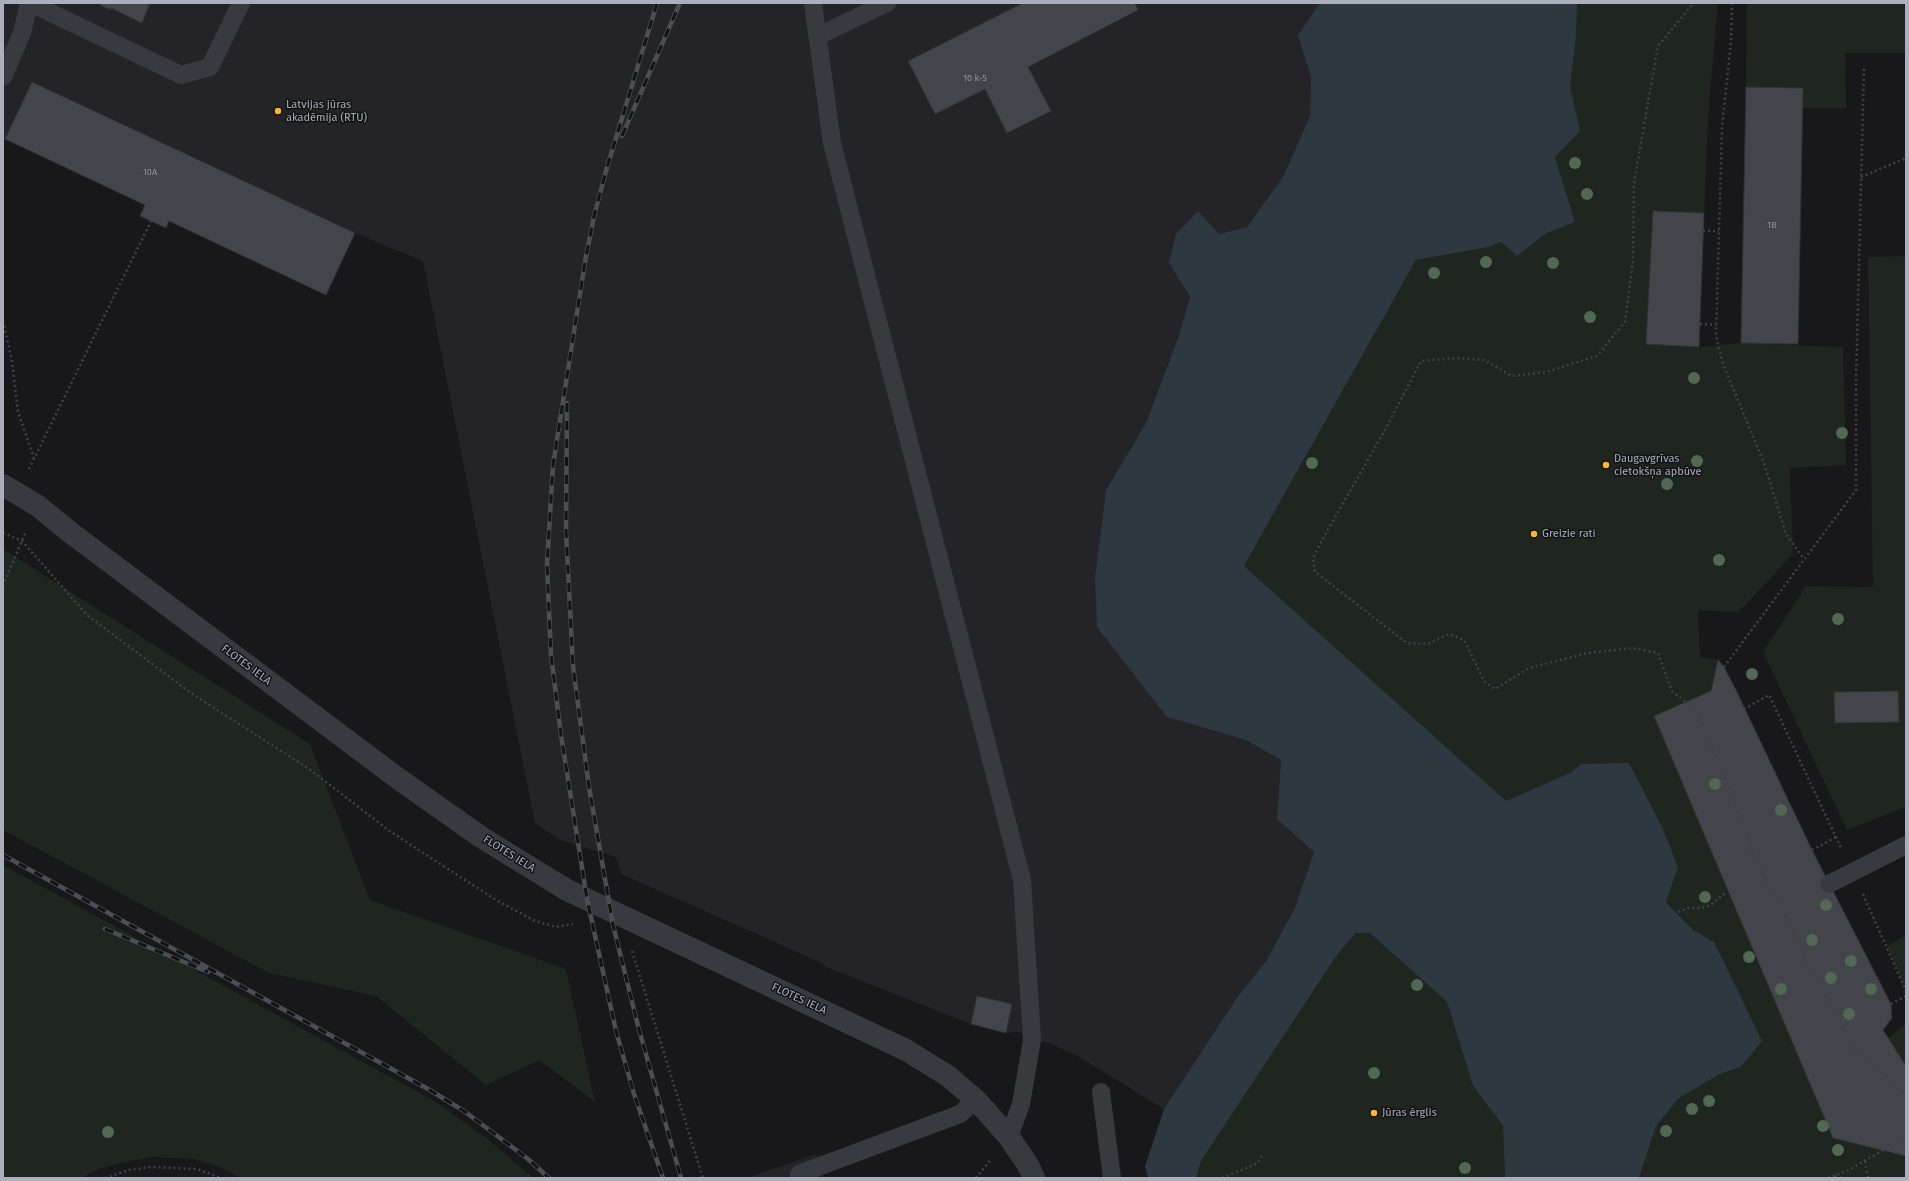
<!DOCTYPE html>
<html>
<head>
<meta charset="utf-8">
<style>
  body { margin:0 }
  #map { position:relative; width:1909px; height:1181px; overflow:hidden; background:#18181b; font-family:"Fira Sans",sans-serif }
  canvas { display:block }
  .frame { position:absolute; inset:0; border:4px solid #aaafbb; pointer-events:none }
</style>
</head>
<body>
<div id="map">
<canvas width="1909" height="1181"></canvas>
<div class="frame"></div>
</div>
<script>
const g = document.querySelector('canvas').getContext('2d');
g.lineJoin = 'round';
function paint(path, color) {
  g.fillStyle = color;
  g.fill(path, 'evenodd');
}
function toPath(rows) {
  const path = new Path2D();
  for (const r of rows) {
    path.moveTo(r[0], r[1]);
    for (let i = 2; i < r.length; i += 2) path.lineTo(r[i], r[i + 1]);
  }
  return path;
}
function strokePath(path, color, width, dash) {
  g.strokeStyle = color;
  g.lineWidth = width;
  g.lineCap = dash ? 'butt' : 'round';
  g.setLineDash(dash || []);
  g.stroke(path);
}
function drawText(font, color, halo, rows, align = 'center') {
  g.font = font + ' "Fira Sans",sans-serif';
  g.lineWidth = 3;
  g.setLineDash([]);
  g.textBaseline = 'middle';
  g.strokeStyle = halo;
  g.fillStyle = color;
  for (const [text, x, y, turn = 0] of rows) {
    g.save();
    g.translate(x, y);
    g.rotate((+turn || 0) * Math.PI / 180);
    g.textAlign = isNaN(turn) ? turn : align;
    if (halo) g.strokeText(text, 0, 0);
    g.fillText(text, 0, 0);
    g.restore();
  }
}
paint(toPath([
  [3,3,1320,3,1299,35,1311,77,1310,117,1283,177,1247,227,1219,234,1169,263,1190,297,1178,338,1146,423,1106,491,1095,576,1167,717,1246,740,1281,760,1277,819,1314,852,1295,908,1266,961,1236,999,1164,1109,1076,1055,1046,1042,1032,1040,1019,1032,1006,1033,971,1024,826,967,820,962,621,874,616,857,560,840,535,823,423,261,355,233,32,82,3,143],
  [816,1154,824,1178,747,1178]
]), '#242428');
paint(toPath([
  [1544,3,1718,3,1708,117,1699,347,1741,343,1843,347,1846,465,1790,468,1793,554,1739,612,1698,610,1700,657,1718,660,1724,667,1829,884,1891,1004,1892,1018,1883,1030,1888,1038,1906,1024,1906,1178,1639,1178,1656,1126,1679,1098,1720,1074,1741,1067,1714,942,1693,930,1666,901,1678,867,1581,764,1571,773,1506,802,1244,566,1416,260,1489,247,1501,242,1518,255,1545,234,1575,222,1555,157],
  [1747,3,1906,3,1906,53,1845,53,1846,108,1803,108,1803,88,1746,87],
  [1906,256,1906,807,1847,830,1763,652,1806,586,1873,587,1868,257],
  [3,549,310,744,370,900,566,969,595,1102,539,1060,486,1085,376,996,269,973,3,830],
  [3,865,436,1102,489,1140,533,1178,241,1178,220,1167,194,1159,152,1157,124,1162,99,1169,82,1178,3,1178],
  [1355,933,1370,933,1447,1002,1473,1086,1503,1126,1505,1178,1196,1178,1201,1161,1335,958],
  [1906,935,1906,991,1887,946]
]), '#1e261f');
paint(toPath([
  [1320,3,1577,3,1576,35,1570,87,1580,131,1555,157,1575,222,1545,234,1517,256,1501,242,1489,247,1416,260,1244,566,1506,801,1570,773,1581,764,1629,763,1662,827,1678,867,1666,902,1693,930,1714,942,1762,1041,1741,1067,1720,1074,1679,1098,1656,1126,1639,1178,1505,1178,1503,1126,1473,1086,1447,1002,1370,933,1355,933,1335,958,1201,1161,1196,1178,1148,1178,1145,1166,1164,1109,1236,999,1266,961,1295,908,1314,852,1277,819,1281,760,1246,740,1167,717,1097,627,1095,576,1106,490,1146,423,1178,338,1190,297,1169,263,1176,234,1198,211,1219,234,1247,227,1283,177,1310,116,1311,77,1298,35]
]), '#2e3840');
const building = toPath([
  [101,3,100,3,150,3,142,23,111,8,111,10,100,5,101,3],
  [1023,3,1135,3,1138,10,1028,67,1051,111,1007,133,985,89,935,114,908,61,1023,3],
  [32,82,355,233,326,295,169,221,166,228,140,216,145,205,5,139,32,82],
  [1746,87,1803,88,1798,344,1741,343,1746,87],
  [1653,211,1704,213,1699,347,1646,344,1653,211],
  [1718,660,1724,667,1735,688,1812,850,1891,1004,1892,1018,1883,1030,1906,1066,1906,1156,1833,1138,1654,716,1711,691,1718,660],
  [1898,691,1899,722,1835,723,1834,692,1898,691],
  [977,996,1012,1004,1006,1033,971,1024,977,996]
]);
paint(building, '#44454b');
strokePath(building, '#323237', 1);
strokePath(toPath([
  [1696,3,1692,5,1658,46,1634,183,1633,261,1625,322,1597,356,1546,372,1512,376,1484,360,1457,358,1421,361,1385,430,1322,540,1313,558,1315,572,1407,643,1427,644,1449,634,1464,640,1484,681,1495,689,1529,668,1588,653,1633,648,1658,653,1672,691,1697,711,1729,787,1757,863,1783,908,1809,964,1852,1045,1887,1077,1906,1097],
  [1732,3,1731,41,1722,127,1716,336,1723,364,1764,463,1786,534,1804,559],
  [1861,177,1906,158],
  [1703,231,1719,231],
  [3,321,12,361,18,412,34,458],
  [1700,324,1716,325],
  [29,469,151,221],
  [3,533,22,541,87,615,191,693,309,769,391,832,496,900,535,921,556,927,573,924],
  [3,586,26,531],
  [1724,667,1856,490,1856,382,1864,66],
  [1744,709,1769,695,1842,850],
  [1812,850,1836,837],
  [1863,894,1906,991],
  [1678,912,1689,908,1701,908,1711,905,1725,893],
  [632,951,703,1178],
  [1891,1004,1906,996],
  [1865,1161,1868,1178],
  [1835,1176,1842,1178],
  [105,1178,129,1170,151,1167,197,1169,221,1178],
  [976,1178,991,1159],
  [1222,1178,1258,1163,1263,1153],
  [1828,1178,1849,1170,1897,1142,1906,1134]
]), '#3f4147', 2.5, [2, 3]);
strokePath(toPath([
  [30,3,181,75,210,67,241,3],
  [813,3,832,143,1022,880,1032,1040,1021,1104,1009,1137],
  [818,36,887,3],
  [3,77,22,33,29,3],
  [1829,884,1906,845],
  [1101,1092,1112,1178],
  [801,1178,799,1174,960,1114,976,1100]
]), '#393a40', 18);
strokePath(toPath([
  [3,485,38,506,71,533,396,777,481,837,523,863,567,890,906,1050,948,1076,976,1100,1009,1137,1028,1165,1034,1178]
]), '#393a40', 22);
const rail = toPath([
  [657,3,606,171,594,216,585,262,553,465,547,565,551,655,561,735,587,899,616,1031,634,1094,663,1178],
  [622,136,680,3],
  [567,403,566,531,573,666,589,787,613,925,638,1026,681,1178],
  [3,855,428,1089,464,1111,528,1159,549,1178],
  [105,929,208,972]
]);
strokePath(rail, '#4c4e55', 4.5);
strokePath(rail, '#131316', 3, [9]);
g.fillStyle = '#526754';
for (const [x, y] of [
  [1575,163],
  [1587,194],
  [1486,262],
  [1553,263],
  [1434,273],
  [1590,317],
  [1694,378],
  [1842,433],
  [1697,461],
  [1312,463],
  [1667,484],
  [1719,560],
  [1838,619],
  [1752,674],
  [1715,784],
  [1781,810],
  [1705,897],
  [1826,905],
  [1812,940],
  [1749,957],
  [1851,961],
  [1831,978],
  [1417,985],
  [1781,989],
  [1871,989],
  [1849,1014],
  [1374,1073],
  [1709,1101],
  [1692,1109],
  [1823,1126],
  [1666,1131],
  [108,1132],
  [1838,1150],
  [1465,1168]
]) {
  g.beginPath();
  g.arc(x, y, 6, 0, 2 * Math.PI);
  g.fill();
}
for (const [x, y, r, color] of [
  [278,111,4,"#fab632"],
  [1606,465,4,"#fab632"],
  [1534,534,4,"#fab632"],
  [1374,1113,4,"#fab632"]
]) {
  const dot = new Path2D();
  dot.arc(x, y, r, 0, 2 * Math.PI);
  g.fillStyle = color;
  g.fill(dot);
  strokePath(dot, '#131316', 1.5);
}
drawText('9px', '#90949f', null, [
  ["10 k-5",975,78],
  ["10A",150,172],
  ["1B",1772,225]
]);
drawText('11px', '#aaafbb', '#131316', [
  ["Latvijas jūras",286,105],
  ["akadēmija (RTU)",286,118],
  ["Daugavgrīvas",1614,459],
  ["cietokšņa apbūve",1614,472],
  ["Greizie rati",1542,534],
  ["Jūras ērglis",1382,1113]
], 'left');
drawText('11px', '#aaafbb', '#131316', [
  ["FLOTES IELA",246,665,37],
  ["FLOTES IELA",509,854,32],
  ["FLOTES IELA",799,999,25]
]);
</script>
</body>
</html>
